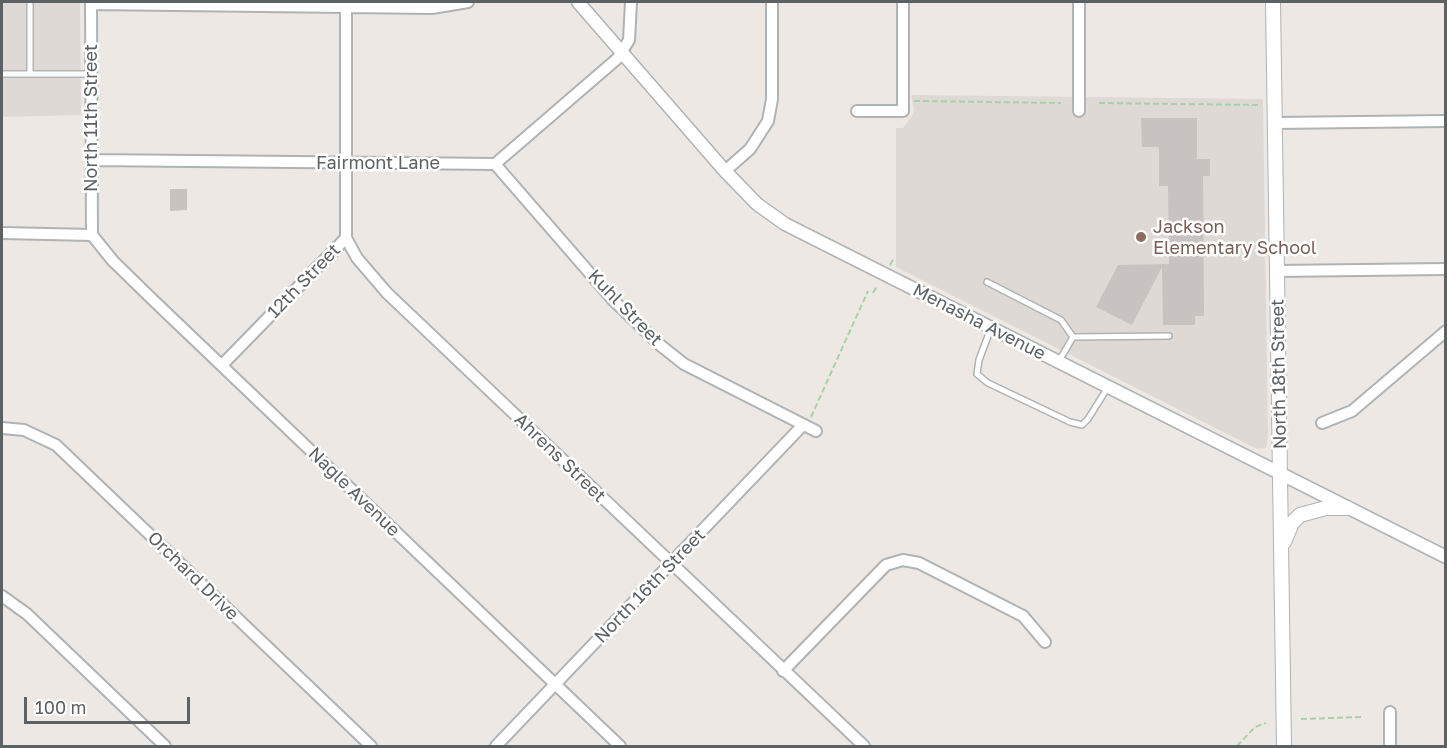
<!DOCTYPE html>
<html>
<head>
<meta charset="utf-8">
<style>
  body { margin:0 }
  #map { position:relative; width:1447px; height:748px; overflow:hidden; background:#ede8e4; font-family:"Golos Text",sans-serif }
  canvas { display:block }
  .frame { position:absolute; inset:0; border:3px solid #5c6163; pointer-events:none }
  .scale { position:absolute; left:24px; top:697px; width:166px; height:27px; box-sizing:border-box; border:3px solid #5c6163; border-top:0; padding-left:8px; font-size:18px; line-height:21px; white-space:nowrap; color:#5c6163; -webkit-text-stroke:4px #fff; paint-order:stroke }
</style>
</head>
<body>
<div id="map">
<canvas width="1447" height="748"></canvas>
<div class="frame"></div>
<div class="scale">100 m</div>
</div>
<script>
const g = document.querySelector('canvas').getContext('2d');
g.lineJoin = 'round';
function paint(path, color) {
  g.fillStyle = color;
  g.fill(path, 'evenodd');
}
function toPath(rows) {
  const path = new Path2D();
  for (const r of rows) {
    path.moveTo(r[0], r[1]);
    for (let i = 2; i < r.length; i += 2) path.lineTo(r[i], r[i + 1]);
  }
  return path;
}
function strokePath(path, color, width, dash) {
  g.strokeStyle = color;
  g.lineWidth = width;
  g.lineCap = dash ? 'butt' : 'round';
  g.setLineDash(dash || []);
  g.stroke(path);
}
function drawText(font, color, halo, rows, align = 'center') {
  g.font = font + ' "Golos Text",sans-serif';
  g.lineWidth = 5;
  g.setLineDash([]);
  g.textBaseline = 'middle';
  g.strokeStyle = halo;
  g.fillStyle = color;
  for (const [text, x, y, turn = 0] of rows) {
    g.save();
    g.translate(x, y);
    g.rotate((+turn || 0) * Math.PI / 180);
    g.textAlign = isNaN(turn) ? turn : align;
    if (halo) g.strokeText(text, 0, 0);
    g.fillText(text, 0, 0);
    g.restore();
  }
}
paint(toPath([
  [2,2,80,2,81,115,2,117],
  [911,95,1263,99,1268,436,1266,448,1257,449,896,267,896,128,903,128,912,116,914,110]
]), '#dfd9d5');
paint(toPath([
  [1141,118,1197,118,1197,159,1210,159,1210,176,1203,176,1204,316,1195,316,1195,325,1163,325,1162,267,1132,325,1096,307,1118,265,1169,264,1168,186,1159,186,1159,147,1142,147],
  [170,189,187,189,187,210,170,211]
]), '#c8c3c0');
const service = toPath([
  [30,2,30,74],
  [2,74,91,74],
  [987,282,1061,320,1073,337,1059,361],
  [991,328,979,360,977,374,988,383,1070,422,1082,425,1088,419,1108,387],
  [1073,337,1169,336]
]);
const minor = toPath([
  [91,2,92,235],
  [1079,2,1079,111],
  [91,4,432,8,468,2],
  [857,111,903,111,903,2],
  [1274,123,1446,121],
  [91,160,495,164,618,58,629,40,631,2],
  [495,164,613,300,660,345,684,364,816,431],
  [725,171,750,149,768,121,772,99,772,2],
  [2,233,92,235],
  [92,235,113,261,153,300,620,746],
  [346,238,357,258,387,293,864,746],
  [1276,271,1446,269],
  [222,365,346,238,346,2],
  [1322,423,1352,411,1446,331],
  [2,428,24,430,56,445,371,746],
  [2,596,27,614,165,746],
  [783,671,886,565,903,560,919,563,1023,616,1045,642],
  [1390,712,1390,746],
  [496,746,803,425]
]);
const tertiary = toPath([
  [578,2,725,171,757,204,785,224,1446,557]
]);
const secondary = toPath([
  [1273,2,1284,746],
  [1284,542,1292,523,1300,515,1326,508,1347,508]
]);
strokePath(service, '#afb3b5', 8);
strokePath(minor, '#afb3b5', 14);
strokePath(tertiary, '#afb3b5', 15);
strokePath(secondary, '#aeb3b5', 16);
strokePath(toPath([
  [914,101,1061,103],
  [1099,103,1259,105],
  [890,265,894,258],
  [873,293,877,286],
  [811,417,868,291],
  [1301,719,1362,717],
  [1237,746,1255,727,1266,723]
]), '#a7d2a7', 2, [6, 3]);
strokePath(service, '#fff', 5);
strokePath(minor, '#fff', 10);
strokePath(tertiary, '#fff', 12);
strokePath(secondary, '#fff', 14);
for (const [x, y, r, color] of [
  [1141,237,6,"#8d6e63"]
]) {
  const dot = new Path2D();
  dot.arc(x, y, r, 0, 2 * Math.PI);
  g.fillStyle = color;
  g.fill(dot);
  strokePath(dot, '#fff', 2);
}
drawText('18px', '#5c6163', '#fff', [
  ["North 11th Street",91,118,-90],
  ["Fairmont Lane",378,163],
  ["12th Street",304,281,-46],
  ["Kuhl Street",625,308,46],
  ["Menasha Avenue",979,322,27],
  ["North 18th Street",1279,374,-91],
  ["Ahrens Street",560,458,44],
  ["Nagle Avenue",354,492,44],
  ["Orchard Drive",193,576,44],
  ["North 16th Street",650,586,-46]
]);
drawText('18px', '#785e54', '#fff', [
  ["Jackson",1153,227],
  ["Elementary School",1153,248]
], 'left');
</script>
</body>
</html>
